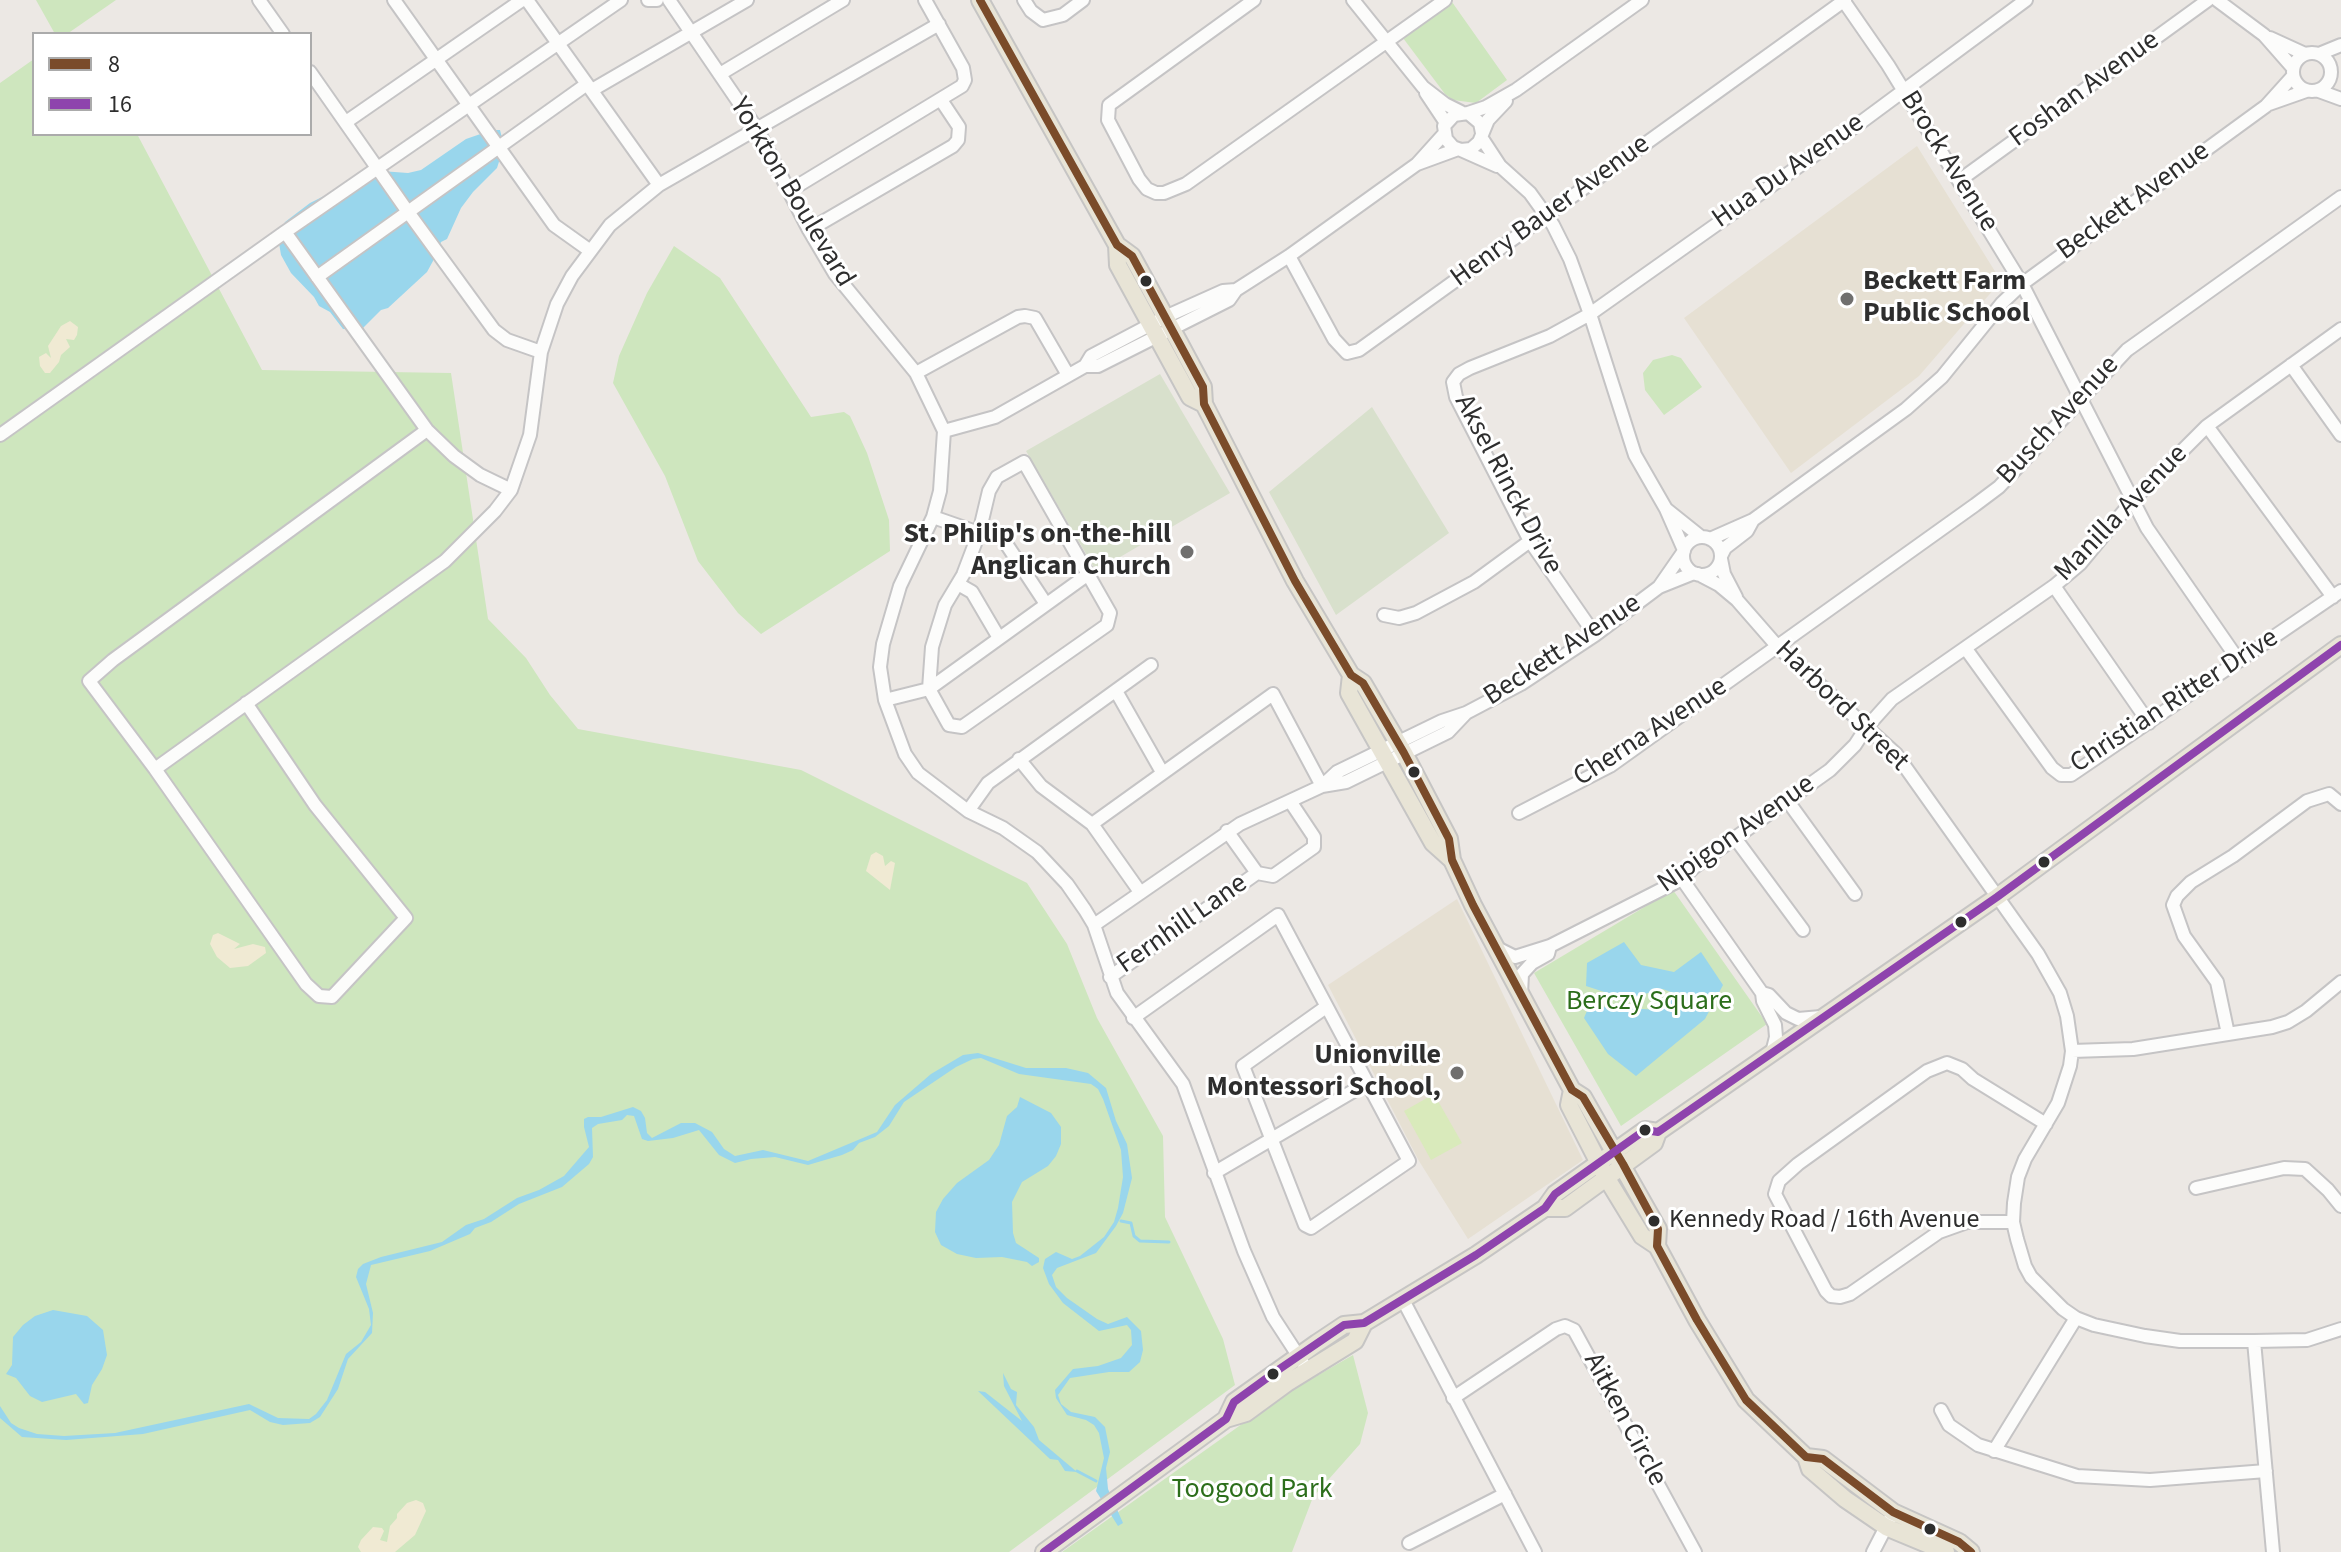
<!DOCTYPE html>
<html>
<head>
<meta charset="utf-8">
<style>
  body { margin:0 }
  #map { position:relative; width:2341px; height:1552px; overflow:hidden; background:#ece8e4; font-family:"Source Sans 3",sans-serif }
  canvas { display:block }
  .legend { position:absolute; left:32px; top:32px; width:280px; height:104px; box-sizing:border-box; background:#fff; border:2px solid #ababab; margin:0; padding:10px 14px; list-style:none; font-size:24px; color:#2e2e2e }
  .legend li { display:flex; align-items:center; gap:16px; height:40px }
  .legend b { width:40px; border:2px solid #ababab }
</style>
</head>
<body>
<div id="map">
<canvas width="2341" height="1552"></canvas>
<ul class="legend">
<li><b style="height:10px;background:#7a4b2a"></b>8</li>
<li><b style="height:10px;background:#8e44ad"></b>16</li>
</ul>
</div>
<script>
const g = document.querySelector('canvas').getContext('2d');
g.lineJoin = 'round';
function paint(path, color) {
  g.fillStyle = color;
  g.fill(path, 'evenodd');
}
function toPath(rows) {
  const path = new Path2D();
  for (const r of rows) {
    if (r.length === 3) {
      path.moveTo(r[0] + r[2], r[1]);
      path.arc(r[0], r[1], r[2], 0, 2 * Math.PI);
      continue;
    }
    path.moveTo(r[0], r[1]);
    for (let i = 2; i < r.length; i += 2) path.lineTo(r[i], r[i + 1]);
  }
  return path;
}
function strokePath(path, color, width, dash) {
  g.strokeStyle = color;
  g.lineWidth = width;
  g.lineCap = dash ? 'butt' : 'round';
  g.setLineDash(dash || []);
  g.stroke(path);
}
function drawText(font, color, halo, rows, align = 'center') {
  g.font = font + ' "Source Sans 3",sans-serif';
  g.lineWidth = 6;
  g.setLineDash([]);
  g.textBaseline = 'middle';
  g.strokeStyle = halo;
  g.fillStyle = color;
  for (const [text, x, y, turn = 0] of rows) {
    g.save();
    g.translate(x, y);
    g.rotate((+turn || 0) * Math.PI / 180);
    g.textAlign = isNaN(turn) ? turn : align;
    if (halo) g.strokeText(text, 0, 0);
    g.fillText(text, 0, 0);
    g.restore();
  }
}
paint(toPath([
  [1917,146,2001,281,1919,376,1791,473,1684,318],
  [1457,899,1583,1160,1468,1239,1419,1161,1328,985]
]), '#e6e0d3');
paint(toPath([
  [36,0,116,0,67,34,55,34],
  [1452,2,1507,80,1476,103,1453,100,1445,94,1403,38],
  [34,59,34,134,137,134,262,370,451,373,488,619,526,658,550,695,578,729,801,770,1027,883,1067,944,1097,1018,1163,1136,1165,1217,1223,1339,1235,1385,1009,1552,0,1552,0,83],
  [674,246,720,278,811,417,844,412,850,416,867,453,889,520,890,551,761,634,738,613,698,561,665,476,613,383,619,356,647,293],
  [1672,355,1681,358,1702,387,1664,415,1645,390,1643,373,1653,360],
  [1673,890,1767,1024,1621,1126,1534,973],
  [1353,1355,1368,1413,1360,1444,1313,1497,1292,1552,1062,1552,1280,1397]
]), '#cee6be');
paint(toPath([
  [70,321,78,327,77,335,74,340,66,339,70,347,61,355,59,362,50,373,45,373,40,366,39,357,46,353,51,358,48,346,61,326],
  [876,852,883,856,885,866,891,861,895,863,890,890,866,871,871,855],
  [218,933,240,944,234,949,253,944,265,947,266,953,248,966,230,968,217,957,210,944,213,935],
  [416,1500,423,1503,426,1511,415,1535,395,1552,361,1552,358,1547,361,1540,373,1527,382,1528,384,1531,380,1540,387,1542,390,1526,397,1518,397,1514,407,1503]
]), '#f0ead3');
paint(toPath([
  [1160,374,1230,493,1096,571,1026,451],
  [1372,407,1449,533,1336,615,1269,492]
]), '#d8e0cc');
paint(toPath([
  [1434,1094,1462,1143,1431,1160,1404,1111]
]), '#d9eabb');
paint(toPath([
  [492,130,500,130,504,146,497,168,473,192,461,208,447,239,441,242,437,252,433,255,433,261,427,272,388,308,381,310,361,330,343,329,330,312,319,306,314,297,291,273,281,255,278,237,285,222,310,203,332,192,381,171,408,173,421,170,466,139],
  [1624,942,1641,965,1674,972,1701,952,1723,985,1705,1019,1636,1076,1608,1054,1584,1018,1589,1006,1660,1010,1676,994,1663,989,1626,999,1586,986,1587,963],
  [978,1053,1026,1068,1066,1068,1088,1073,1106,1088,1116,1121,1127,1144,1132,1178,1123,1213,1116,1226,1096,1253,1057,1268,1052,1275,1056,1287,1067,1298,1097,1319,1108,1324,1127,1317,1141,1331,1143,1350,1140,1362,1129,1372,1109,1372,1070,1378,1058,1395,1061,1404,1071,1412,1095,1417,1105,1427,1110,1452,1106,1468,1108,1489,1123,1523,1118,1526,1096,1491,1104,1458,1099,1433,1094,1425,1086,1420,1067,1415,1056,1398,1055,1390,1073,1369,1098,1366,1121,1358,1132,1345,1131,1330,1127,1325,1099,1331,1063,1303,1049,1284,1043,1268,1045,1259,1056,1252,1072,1259,1080,1256,1104,1237,1114,1222,1118,1208,1123,1177,1121,1150,1103,1099,1098,1089,1091,1084,1019,1074,981,1058,973,1059,956,1067,904,1102,889,1126,875,1137,859,1143,853,1150,842,1155,808,1165,775,1157,751,1159,735,1163,719,1155,699,1130,673,1138,648,1141,642,1139,634,1116,627,1115,622,1120,598,1124,592,1128,593,1157,589,1164,562,1187,519,1204,491,1222,475,1228,470,1234,430,1251,371,1265,366,1284,373,1313,372,1333,348,1359,338,1389,320,1417,310,1423,283,1425,270,1422,250,1410,143,1434,66,1440,22,1437,0,1418,0,1406,11,1423,19,1428,37,1434,64,1436,115,1433,249,1404,278,1418,309,1419,316,1414,327,1400,346,1354,361,1342,371,1325,369,1309,356,1277,358,1269,363,1264,381,1257,442,1242,466,1225,484,1219,517,1198,539,1190,564,1176,589,1147,584,1127,584,1119,588,1117,601,1117,633,1107,641,1111,645,1118,647,1133,652,1138,681,1123,695,1123,712,1132,724,1149,735,1156,763,1150,808,1161,877,1132,895,1105,931,1074,963,1055],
  [1020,1097,1051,1113,1061,1127,1061,1144,1056,1156,1048,1166,1022,1182,1012,1202,1013,1233,1016,1243,1039,1258,1039,1262,1032,1266,1027,1262,1002,1257,976,1258,957,1254,941,1245,935,1232,936,1212,943,1199,957,1183,989,1160,999,1145,1007,1116,1017,1107],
  [53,1310,87,1316,103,1330,107,1355,102,1369,92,1385,88,1403,84,1404,76,1394,42,1402,30,1396,16,1378,6,1374,12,1365,13,1337,23,1325,35,1316],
  [1003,1373,1011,1389,1017,1392,1016,1405,1034,1427,1039,1440,1077,1472,1065,1471,1058,1460,1050,1459,978,1391,985,1392,1022,1421,1004,1386]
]), '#99d6ec');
strokePath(toPath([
  [1121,1221,1131,1223,1134,1236,1140,1241,1169,1242],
  [1077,1471,1096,1481]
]), '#99d6ec', 3);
const minor = toPath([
  [259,0,283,34],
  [394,0,554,225,589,250],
  [527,0,659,185],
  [621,0,285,232,427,430,454,456,480,475,511,490,530,435,541,352,557,304,572,276,610,225,659,185,939,24],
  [648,0,657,0],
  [669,0,757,129,809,230,835,274,916,373,944,431,940,491,933,517,900,586,883,644,880,667,885,700,905,754,918,773,968,811,1003,828,1037,852,1067,884,1085,910,1094,925,1117,993,1183,1084,1244,1251,1273,1317,1303,1363],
  [1024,0,1031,11,1043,20,1063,15,1083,0],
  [1254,0,1109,105,1108,120,1139,179,1147,189,1156,193,1164,193,1186,184,1445,0],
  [1353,0,1423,87,1445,104,1461,112],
  [1843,0,1888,65,2022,284,2147,528,2239,661],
  [2217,0,2264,35,2293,68],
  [2270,38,2305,54],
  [2312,72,19],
  [2319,54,2341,45],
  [310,72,408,212,494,330,507,340,541,352],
  [720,74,843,0],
  [592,90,747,0],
  [2319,91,2341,99],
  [1426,93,1446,123],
  [2269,104,2306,91],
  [1468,113,1486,107,1516,90,1642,0],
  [346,122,522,0],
  [1482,133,1480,123,1468,113,1454,115,1444,126,1446,139,1453,147,1461,150,1471,149,1479,142,1488,120,1506,101],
  [1481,137,1500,166,1530,193,1553,225,1570,259,1590,314,1635,455,1666,509,1684,550],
  [1461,150,1497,166],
  [1417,164,1444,134],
  [1960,180,2208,0],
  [789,191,962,86,965,80,963,68,925,0],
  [809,230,953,146,958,140,959,127,941,100],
  [1289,256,1334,339,1347,353,1359,350,1845,0],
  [317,277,587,84],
  [2291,365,2341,435],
  [1085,366,1091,356,1165,317,1223,291,1236,290],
  [916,373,1018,317,1025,316,1035,318,1068,375],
  [2207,426,2333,597],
  [427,430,113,660,89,681,155,769,445,561,495,511,511,490],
  [944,431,995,417,1085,366,1098,366,1229,300,1236,290,1289,256,1417,164,1458,149],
  [0,435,285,232],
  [1024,462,1110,613,1107,625,962,727,949,725,929,689,932,647,945,605,963,575,979,533,989,491,997,477,1024,462],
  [1666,509,1701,537],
  [933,517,979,533,1001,536,1046,604],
  [1702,556,19],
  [1710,539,1753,520,1906,409,1942,377,2002,303,2022,284,2266,106,2293,76],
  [1721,556,1725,548,1747,531,1753,520],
  [1721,559,1724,574,1736,597],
  [1698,574,1719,585,1737,600,1778,647,1896,754,2038,954,2060,993,2067,1016,2072,1051,2070,1066,2058,1103,2025,1159,2018,1177,2014,1203,2013,1222,2017,1239,2025,1266,2031,1277,2063,1309,2076,1318,2094,1325,2145,1336,2180,1341,2254,1341,2307,1340,2341,1329],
  [958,584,972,592,999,638],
  [2054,586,2149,723],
  [1659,587,1684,551],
  [1384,615,1399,618,1416,613,1474,582,1530,541],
  [1595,635,1530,541,1456,397,1453,382,1459,374,1470,368,1550,336,1590,314,1864,120,2026,0],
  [1966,649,2052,768,2061,775,2071,775,2341,591],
  [1116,691,1162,772],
  [885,700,929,689,1087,575],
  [1019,759,1041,786,1092,824,1140,892],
  [155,769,306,984,319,996,332,997,406,918,315,805,246,703],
  [1322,786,1337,772,1442,721,1466,713,1521,684,1595,635,1659,587,1694,573],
  [1787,800,1855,894],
  [968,811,988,783,1151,665],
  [1519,813,1610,766,1975,505,1999,487,2127,350,2341,197],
  [1092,824,1273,694,1322,786],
  [1227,831,1257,873,1273,876,1314,847,1314,837,1290,801],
  [1735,838,1803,930],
  [1682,879,1762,993,1763,1001,1775,1025,1776,1037,1772,1053],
  [1094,925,1240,824,1322,786,1346,782,1448,732,1466,713],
  [1495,947,1515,957,1550,946,1682,879,1693,868,1830,770,1855,745,1866,728,1892,699,2054,586,2080,564,2133,500,2207,426,2341,329],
  [1110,977,1257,873],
  [1762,993,1769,995,1786,1013,1798,1019,1821,1017],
  [1521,994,1522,974,1532,963,1548,954,1550,946],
  [1133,1018,1278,915,1409,1161,1311,1228,1305,1225,1243,1066,1326,1007],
  [2228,1034,2217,982,2184,936,2173,905,2177,896,2191,882,2233,856,2307,801,2329,794,2341,804],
  [2072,1051,2133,1049,2272,1027,2288,1022,2306,1011,2341,982],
  [1214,1173,1367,1083],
  [2196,1188,2284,1168,2305,1169,2328,1190,2341,1206],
  [2013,1222,1967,1222,1939,1232,1850,1294,1840,1297,1831,1296,1826,1291,1775,1194,1779,1181,1798,1164,1927,1071,1947,1063,1962,1069,1973,1079,2046,1124],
  [1403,1300,1535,1552],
  [2254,1341,2273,1552],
  [1453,1398,1556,1329,1565,1326,1574,1330,1695,1552],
  [1941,1410,1949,1425,1978,1445,2077,1476,2150,1480,2266,1471],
  [1994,1451,2076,1318],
  [1409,1543,1505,1494],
  [1873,1552,1890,1519]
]);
const major = toPath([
  [980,0,1117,245,1132,256,1180,344,1203,387,1204,404,1295,581,1351,675,1363,683,1404,753,1449,839,1452,860,1473,905,1572,1090,1583,1097,1658,1229,1657,1246],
  [1117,245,1118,265,1190,397,1204,404],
  [1351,675,1349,693,1433,843,1452,860],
  [1572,1090,1569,1105,1606,1177,1642,1236,1657,1246,1697,1320,1746,1400,1806,1457,1810,1469,1845,1499,1886,1527,1946,1552],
  [1545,1208,1565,1208,1654,1143,1658,1132,1997,897,2341,645],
  [1226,1419,1234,1402,1317,1343,1344,1325,1364,1323,1476,1255,1545,1208,1555,1194,1645,1130,1658,1132],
  [1806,1457,1823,1459,1893,1512,1959,1542,1971,1552],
  [1044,1552,1226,1419,1246,1413,1287,1383,1355,1341,1364,1323]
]);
strokePath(minor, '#c5c4c5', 16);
strokePath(major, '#c6c5c4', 20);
strokePath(minor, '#fcfcfb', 12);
strokePath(major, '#e8e4d6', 16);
strokePath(toPath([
  [980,0,1117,245,1132,256,1203,387,1204,404,1295,581,1351,675,1363,683,1404,753,1449,839,1452,860,1473,905,1572,1090,1583,1097,1623,1164,1658,1229,1657,1246,1697,1320,1746,1400,1806,1457,1823,1459,1893,1512,1959,1542,1971,1552]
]), '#7a4b2a', 8);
strokePath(toPath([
  [1044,1552,1226,1419,1234,1402,1278,1370,1344,1325,1364,1323,1476,1255,1545,1208,1555,1194,1645,1130,1658,1132,1997,897,2341,645]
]), '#8e44ad', 8);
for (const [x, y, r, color] of [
  [1146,281,7,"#2e2e2e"],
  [1847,299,8,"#706f6e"],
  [1187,552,8,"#706f6e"],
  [1414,772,7,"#2e2e2e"],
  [2044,862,7,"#2e2e2e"],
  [1961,922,7,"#2e2e2e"],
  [1457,1073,8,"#706f6e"],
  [1645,1130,7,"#2e2e2e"],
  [1654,1221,7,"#2e2e2e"],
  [1273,1374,7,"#2e2e2e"],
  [1930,1529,7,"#2e2e2e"]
]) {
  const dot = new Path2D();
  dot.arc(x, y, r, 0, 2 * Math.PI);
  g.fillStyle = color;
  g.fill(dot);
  strokePath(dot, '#fff', 3);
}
drawText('26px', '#2e2e2e', '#fff', [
  ["Kennedy Road / 16th Avenue",1669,1221]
], 'left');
drawText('28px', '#2e2e2e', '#fff', [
  ["Foshan Avenue",2085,90,-36],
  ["Brock Avenue",1948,162,58],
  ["Hua Du Avenue",1789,172,-35],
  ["Yorkton Boulevard",791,193,59],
  ["Beckett Avenue",2134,202,-36],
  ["Henry Bauer Avenue",1551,212,-36],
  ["Busch Avenue",2059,421,-47],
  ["Aksel Rinck Drive",1507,485,62],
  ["Manilla Avenue",2122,514,-46],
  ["Beckett Avenue",1563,651,-33],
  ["Christian Ritter Drive",2175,702,-33],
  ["Harbord Street",1841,707,44],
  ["Cherna Avenue",1651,733,-33],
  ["Nipigon Avenue",1737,835,-35],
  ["Fernhill Lane",1183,925,-35],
  ["Aitken Circle",1624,1420,62]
]);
drawText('bold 28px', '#2e2e2e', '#fff', [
  ["Beckett Farm",1863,283,"left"],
  ["Public School",1863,315,"left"],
  ["St. Philip's on-the-hill",1171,536],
  ["Anglican Church",1171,568],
  ["Unionville",1441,1057],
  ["Montessori School,",1441,1089]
], 'right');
drawText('28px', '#2c6e1b', '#fff', [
  ["Berczy Square",1649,1003],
  ["Toogood Park",1252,1491]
]);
</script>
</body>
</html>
